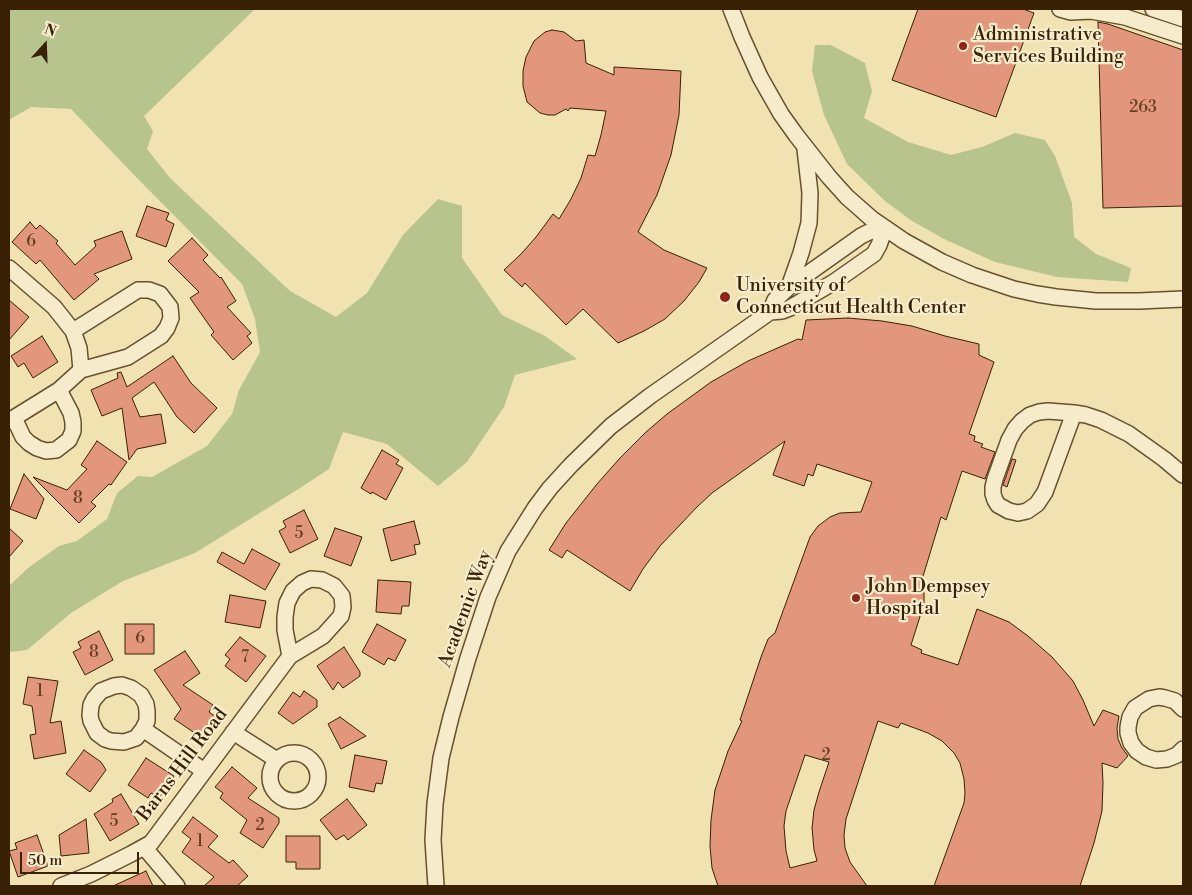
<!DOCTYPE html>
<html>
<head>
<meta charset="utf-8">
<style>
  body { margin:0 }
  #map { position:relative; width:1192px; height:895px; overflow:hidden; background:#f1e2b1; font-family:"Libre Bodoni",serif }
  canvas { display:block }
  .frame { position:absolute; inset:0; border:10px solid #382104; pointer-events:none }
  .north { position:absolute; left:20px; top:20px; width:50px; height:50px; -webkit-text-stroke:4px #f6eccc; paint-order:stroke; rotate:20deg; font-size:14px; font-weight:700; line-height:20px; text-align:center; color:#382104 }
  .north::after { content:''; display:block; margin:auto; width:18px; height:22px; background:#382104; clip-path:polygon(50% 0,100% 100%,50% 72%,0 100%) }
  .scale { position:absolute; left:20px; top:852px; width:119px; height:22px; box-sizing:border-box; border:2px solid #382104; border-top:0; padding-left:6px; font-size:15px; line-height:18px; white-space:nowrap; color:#382104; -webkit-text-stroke:4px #f6eccc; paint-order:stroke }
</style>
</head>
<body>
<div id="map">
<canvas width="1192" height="895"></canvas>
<div class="frame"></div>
<div class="north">N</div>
<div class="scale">50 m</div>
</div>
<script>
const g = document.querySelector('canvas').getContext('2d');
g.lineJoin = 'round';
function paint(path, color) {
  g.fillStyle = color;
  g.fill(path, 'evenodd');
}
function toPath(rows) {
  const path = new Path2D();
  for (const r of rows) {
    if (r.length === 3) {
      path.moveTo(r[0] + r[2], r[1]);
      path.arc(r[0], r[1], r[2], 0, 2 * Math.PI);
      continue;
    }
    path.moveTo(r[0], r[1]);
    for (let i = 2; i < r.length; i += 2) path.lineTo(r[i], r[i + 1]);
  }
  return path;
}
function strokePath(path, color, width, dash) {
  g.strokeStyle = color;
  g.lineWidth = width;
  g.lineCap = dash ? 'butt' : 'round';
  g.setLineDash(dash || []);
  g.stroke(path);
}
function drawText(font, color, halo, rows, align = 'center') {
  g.font = font + ' "Libre Bodoni",serif';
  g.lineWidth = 4.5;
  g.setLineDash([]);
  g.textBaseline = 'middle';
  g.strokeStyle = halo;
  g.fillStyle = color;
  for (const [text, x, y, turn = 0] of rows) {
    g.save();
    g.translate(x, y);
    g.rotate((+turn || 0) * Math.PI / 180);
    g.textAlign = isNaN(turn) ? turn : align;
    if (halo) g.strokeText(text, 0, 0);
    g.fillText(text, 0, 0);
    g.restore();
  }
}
paint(toPath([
  [9,9,255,9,144,116,153,131,147,149,170,178,290,291,336,317,367,293,403,235,438,199,462,206,462,258,502,315,545,336,577,359,515,375,504,407,467,462,438,486,387,444,343,432,329,469,300,488,195,553,123,581,71,613,27,650,9,652,9,586,28,568,59,546,77,541,107,519,117,493,138,476,152,477,207,446,232,414,239,390,260,352,255,319,242,284,137,178,71,109,31,107,9,120],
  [815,45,831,45,865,63,872,91,864,118,908,142,951,155,982,147,1015,133,1045,140,1055,156,1072,203,1074,237,1096,254,1131,268,1128,282,1057,277,995,262,944,239,912,221,885,201,847,164,824,115,812,71]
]), '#b7c48e');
const building = toPath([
  [918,9,1023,9,1034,13,996,117,892,80,918,9],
  [1098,22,1108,24,1183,50,1183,206,1103,208,1098,22],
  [552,30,564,32,576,41,584,40,586,63,614,75,614,67,681,71,679,115,671,155,657,195,638,232,664,250,707,268,699,282,684,301,665,319,644,331,618,343,583,309,566,325,525,283,522,287,504,270,521,254,536,237,553,214,559,219,571,199,581,178,588,155,595,156,601,135,606,111,570,108,568,111,566,109,555,115,548,115,540,113,527,102,523,86,523,71,526,57,534,41,545,32,552,30],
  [147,206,169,213,166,220,174,224,166,247,136,236,147,206],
  [30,222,36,229,40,225,58,241,56,243,75,265,96,246,94,241,122,231,132,259,94,274,99,279,74,300,40,260,36,264,12,242,30,222],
  [192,238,208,255,203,260,220,278,221,277,236,301,227,307,251,333,247,336,252,343,233,360,211,335,214,332,190,298,199,292,168,261,192,238],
  [9,300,29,317,9,340,9,300],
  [848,318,882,321,912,326,945,336,979,344,979,355,994,362,969,434,975,436,974,441,983,444,981,447,995,452,985,479,962,471,946,520,941,517,921,583,924,593,924,604,911,645,922,650,921,653,958,665,977,609,1009,622,1028,636,1052,657,1073,681,1083,700,1094,726,1103,710,1119,716,1117,728,1118,739,1122,748,1128,756,1117,768,1102,763,1103,783,1102,811,1094,843,1080,886,934,886,964,803,965,793,964,779,960,763,954,753,942,741,928,733,901,723,898,728,878,721,846,819,844,835,845,848,850,862,867,886,718,886,712,868,710,846,711,820,715,790,728,751,742,721,740,720,761,657,768,639,775,633,810,537,818,526,830,517,840,513,861,512,872,482,817,464,813,476,808,474,804,486,773,475,785,441,712,493,697,507,660,546,643,569,630,591,567,550,562,558,549,550,566,523,597,484,620,458,646,432,667,414,711,382,748,361,798,339,802,340,806,320,848,318],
  [805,755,829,762,819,792,814,810,812,828,814,850,817,861,790,868,786,851,784,826,786,811,805,755],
  [42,336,58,362,33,378,24,363,18,367,11,356,42,336],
  [173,356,191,383,217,408,194,433,177,417,154,382,132,398,140,417,161,414,166,443,137,449,129,460,122,408,102,416,91,390,118,378,117,373,121,372,127,387,173,356],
  [97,441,127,462,111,485,109,484,91,502,96,506,79,523,33,477,67,490,87,469,81,465,97,441],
  [382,450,399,460,396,464,403,468,386,500,372,492,371,494,361,488,382,450],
  [1012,459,1016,460,1007,487,1003,485,1012,459],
  [24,474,44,499,36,519,10,509,24,474],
  [304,510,318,539,290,553,279,531,286,527,283,521,304,510],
  [414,521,420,544,414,545,416,554,391,561,383,529,414,521],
  [9,528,23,541,9,557,9,528],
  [335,528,362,537,351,566,324,556,335,528],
  [252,549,280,564,265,590,217,562,222,552,244,564,252,549],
  [378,580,411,582,409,606,402,606,401,614,376,612,378,580],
  [230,595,266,601,260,628,225,622,230,595],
  [125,624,154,624,154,654,125,654,125,624],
  [377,624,406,640,395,661,388,658,384,665,362,652,377,624],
  [99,631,113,660,85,675,73,652,81,648,78,642,99,631],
  [240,637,266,656,246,682,225,666,230,659,225,655,240,637],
  [344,647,360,672,360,676,343,688,338,682,333,690,317,666,344,647],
  [185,651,200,673,183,685,213,705,209,712,216,717,202,738,174,719,181,709,154,670,185,651],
  [28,677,58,681,50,723,61,721,66,753,34,759,30,735,36,734,32,706,23,704,28,677],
  [304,691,317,700,317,707,293,724,278,713,293,692,300,697,304,691],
  [340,717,366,736,341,749,328,724,340,717],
  [84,750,101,762,106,770,90,792,66,774,84,750],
  [355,755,387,761,382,784,376,783,374,792,349,787,355,755],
  [146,758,174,776,159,798,151,793,148,798,128,785,146,758],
  [232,767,257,788,248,798,279,818,279,823,263,848,240,833,247,820,220,798,223,793,215,787,232,767],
  [121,794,139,824,110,841,94,814,113,802,112,799,121,794],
  [347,799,367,825,348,840,344,835,336,840,320,820,347,799],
  [193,817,218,836,208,847,229,863,233,860,248,876,237,886,204,886,214,877,182,852,191,839,182,832,193,817],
  [86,819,89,853,61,856,59,835,86,819],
  [37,835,48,866,18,877,9,851,17,849,15,843,37,835],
  [286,836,320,836,320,869,296,869,296,862,286,862,286,836],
  [146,871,153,886,113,886,146,871]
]);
paint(building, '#e2967b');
strokePath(building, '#382104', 1);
const street = toPath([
  [731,9,742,37,760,77,781,114,796,135,829,177,847,197,872,219,904,241,942,262,972,275,1014,289,1037,294,1056,297,1096,301,1139,301,1183,299],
  [1060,9,1071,12,1091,11,1125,17,1183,36],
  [1153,9,1183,19],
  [9,268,54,307,73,331],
  [789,287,801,253,809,223,810,193,805,149],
  [1074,413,1045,492,1037,504,1027,511,1018,513,1009,511,998,505,995,500,993,494,993,487,995,479,1009,440,1015,429,1022,421,1030,415,1039,412,1048,411,1074,413,1086,415,1101,420,1129,434,1164,459,1183,475],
  [14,418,23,437,29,443,37,448,46,451,56,450,69,440,73,431,73,422,71,413,59,390],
  [9,421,59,390,81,370,128,357,161,336,167,328,171,318,170,307,160,294,149,290,138,290,73,331,79,348,81,370],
  [122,685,131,688,141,695,146,704,147,711,147,721,143,729,136,738,124,742,111,741,105,739,97,733,91,721,90,715,91,705,94,699,101,691,114,686,122,685],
  [1183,709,1175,701,1165,698,1159,697,1149,699,1135,708,1130,717,1128,727,1128,733,1131,743,1137,751,1146,757,1156,760,1167,759,1177,755,1183,749],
  [143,729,204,771],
  [233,732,277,760],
  [294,777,24],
  [144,847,177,886],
  [61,886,91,874,131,854,151,843,290,656,323,636,341,616,343,607,342,596,334,586,322,580,311,579,302,583,293,591,287,603,285,617,285,630,290,656],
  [436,886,433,840,435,804,441,758,451,717,468,658,488,597,508,551,535,508,550,488,571,465,611,426,650,396,770,312,782,311,790,308,834,282,874,254,879,245,885,228,869,232,861,236,789,287,775,300,770,312]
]);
strokePath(street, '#66512f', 18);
strokePath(street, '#f6eccc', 15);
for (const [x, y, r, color] of [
  [963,46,5,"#8f2418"],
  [725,297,6,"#8f2418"],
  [856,598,5,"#8f2418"]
]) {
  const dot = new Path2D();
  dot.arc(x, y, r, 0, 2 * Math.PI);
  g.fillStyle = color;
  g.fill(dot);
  strokePath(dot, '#f6eccc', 2);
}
drawText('16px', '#623e22', null, [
  ["263",1143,108],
  ["6",31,242],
  ["8",78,499],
  ["5",299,534],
  ["6",140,639],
  ["8",94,653],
  ["7",245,658],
  ["1",40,692],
  ["2",826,756],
  ["5",114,822],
  ["2",260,826],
  ["1",200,842]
]);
drawText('19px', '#382104', '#f6eccc', [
  ["Administrative",973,35],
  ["Services Building",973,57],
  ["University of",736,286],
  ["Connecticut Health Center",736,308],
  ["John Dempsey",866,587],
  ["Hospital",866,609]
], 'left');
drawText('19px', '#382104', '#f6eccc', [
  ["Academic Way",466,609,-70],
  ["Barns Hill Road",183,765,-53]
]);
</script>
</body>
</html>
